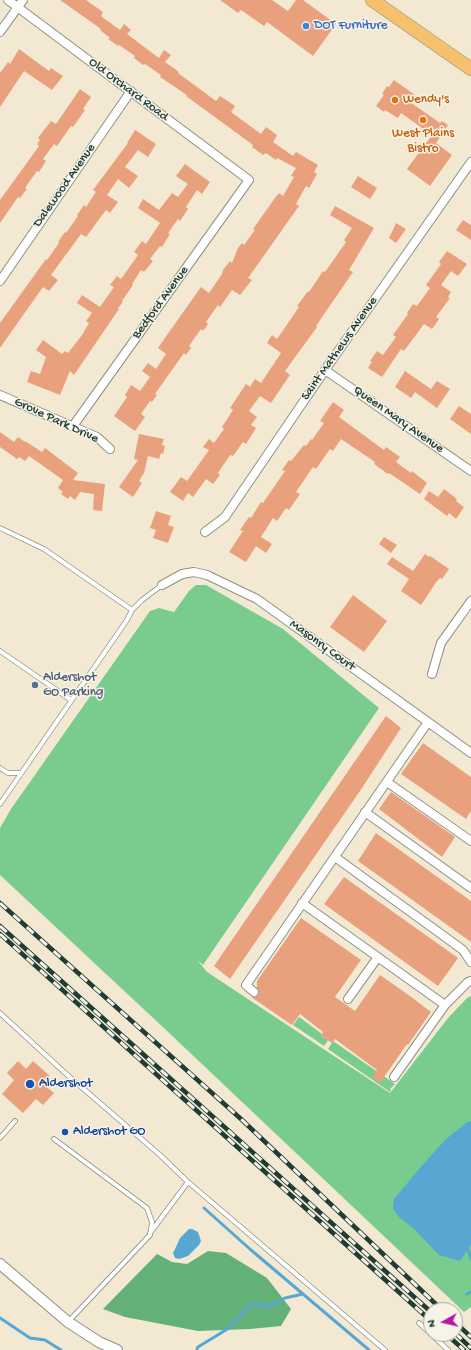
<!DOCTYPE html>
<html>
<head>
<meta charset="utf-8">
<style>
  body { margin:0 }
  #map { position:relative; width:471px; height:1350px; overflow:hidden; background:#f3e9d3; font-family:"Gochi Hand",sans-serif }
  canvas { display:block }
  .north { position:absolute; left:423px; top:1302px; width:40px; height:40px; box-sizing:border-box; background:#f7f3e8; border:1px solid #a1aaa0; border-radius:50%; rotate:262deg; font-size:11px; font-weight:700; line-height:16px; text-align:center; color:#1f3d34 }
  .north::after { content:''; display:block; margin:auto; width:14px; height:18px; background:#b5179e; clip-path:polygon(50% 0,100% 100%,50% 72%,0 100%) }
</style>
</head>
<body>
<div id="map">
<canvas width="471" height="1350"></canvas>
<div class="north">N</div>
</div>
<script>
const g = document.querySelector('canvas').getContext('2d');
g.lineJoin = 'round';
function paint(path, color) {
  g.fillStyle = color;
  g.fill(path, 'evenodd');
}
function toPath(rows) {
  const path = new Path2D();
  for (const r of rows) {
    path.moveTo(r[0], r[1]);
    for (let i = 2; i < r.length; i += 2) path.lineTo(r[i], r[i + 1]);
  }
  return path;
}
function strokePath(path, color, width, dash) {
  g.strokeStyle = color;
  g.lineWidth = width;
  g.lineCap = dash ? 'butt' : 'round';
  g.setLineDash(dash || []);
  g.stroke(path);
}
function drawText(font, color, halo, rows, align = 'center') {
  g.font = font + ' "Gochi Hand",sans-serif';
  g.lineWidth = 3;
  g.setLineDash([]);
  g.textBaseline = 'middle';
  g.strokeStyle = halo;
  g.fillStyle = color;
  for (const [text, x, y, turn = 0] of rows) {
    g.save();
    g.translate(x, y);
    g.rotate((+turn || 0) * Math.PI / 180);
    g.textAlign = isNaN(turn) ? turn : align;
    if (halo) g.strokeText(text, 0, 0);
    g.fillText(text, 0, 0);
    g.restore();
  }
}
paint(toPath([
  [196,585,206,585,283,629,379,708,203,965,197,960,207,972,390,1093,448,1018,467,998,471,996,471,1307,464,1312,166,1030,0,875,0,828,11,809,150,611,159,608,174,612,189,591],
  [299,1017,322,1034,321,1036,325,1039,326,1037,328,1040,324,1046,293,1025],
  [333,1041,395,1084,390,1089,391,1091,390,1092,328,1049]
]), '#7acc8e');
paint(toPath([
  [208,1251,226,1253,267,1278,291,1309,281,1326,250,1329,198,1331,125,1317,103,1309,157,1254,172,1262,187,1264]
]), '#63b079');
paint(toPath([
  [471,1121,471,1245,460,1261,439,1255,413,1228,399,1217,393,1209,394,1199,419,1169,445,1140,467,1122],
  [189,1229,192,1229,198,1232,201,1241,199,1245,188,1256,179,1259,175,1258,173,1253,175,1249,180,1238]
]), '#57a7d2');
strokePath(toPath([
  [204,1208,251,1250,369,1350],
  [467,1245,471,1259],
  [467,1294,471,1292],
  [0,1318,30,1338,45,1340,61,1350],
  [197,1349,198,1347,229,1328,250,1305,259,1304,267,1307,285,1298,303,1294]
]), '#57a7d2', 3);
paint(toPath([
  [60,0,86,0,103,12,101,16,120,30,124,24,131,30,127,34,159,58,164,50,171,55,165,62,179,72,178,73,216,101,220,96,235,106,231,112,261,134,266,127,277,135,273,142,293,156,296,152,318,165,314,172,317,174,309,188,306,186,296,204,299,206,248,278,252,280,240,295,232,290,220,307,218,305,206,322,208,324,203,331,201,329,189,346,191,348,186,355,184,353,155,394,157,395,152,402,150,401,141,414,145,417,135,431,114,416,127,397,125,395,131,385,140,391,150,377,142,371,148,363,156,369,166,354,158,348,167,335,201,287,209,293,222,274,223,270,230,261,232,263,238,248,242,243,244,245,255,230,253,229,275,198,279,193,283,196,294,177,291,176,296,168,277,158,276,160,266,153,263,155,252,147,253,145,186,96,187,95,160,77,161,75,145,64,143,65,134,58,135,56,119,45,118,46,108,39,110,38,100,30,101,29],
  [220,0,272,0,288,11,296,0,303,0,336,24,313,56,267,22,264,26,241,10,238,13],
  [19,49,49,71,51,68,63,76,52,90,24,71,0,107,0,73,8,62,10,64],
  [394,80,415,95,410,102,440,123,442,121,448,125,436,143,452,155,430,186,407,169,432,135,401,113,398,118,385,110,384,112,376,106,384,95,382,94,387,86,389,87],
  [80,89,91,97,83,109,85,110,73,127,71,126,57,146,54,144,43,159,46,161,39,172,37,171,25,188,27,189,20,198,18,197,0,223,0,200,39,146,37,144,40,140,38,138,51,121,56,124],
  [135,130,156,144,148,157,138,150,125,167,138,176,129,188,118,179,107,195,118,202,110,213,106,210,86,237,81,234,51,275,58,280,49,291,43,287,0,348,0,323,46,259,47,260,59,243,58,242,65,232,66,233,78,216,77,215,84,205,86,207,96,192,93,190,128,143,127,143],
  [185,164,210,182,202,194,197,190,186,207,188,209,180,221,178,219,168,233,170,234,162,247,160,246,150,259,153,261,144,272,141,270,132,284,133,285,122,301,123,302,118,308,119,309,74,375,70,371,60,395,27,382,31,371,40,374,46,357,36,350,43,340,62,354,65,351,68,353,82,335,89,323,86,321,92,313,77,303,82,295,100,307,114,287,110,285,117,276,121,279,138,255,134,252,142,241,146,244,160,223,138,208,143,199,159,210,172,193,178,197,188,184,176,176],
  [358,176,377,188,370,199,351,187],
  [335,206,374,228,349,270,353,272,316,326,317,327,285,371,290,375,271,403,260,396,249,411,257,417,251,425,256,428,246,444,243,442,233,456,230,455,218,473,220,475,213,484,206,479,193,497,188,493,183,501,170,492,181,477,187,481,209,450,203,447,209,439,214,443,224,429,222,427,233,410,230,408,246,384,250,387,255,379,261,383,281,353,267,343,272,335,277,339,299,307,297,306,308,291,309,292,323,271,325,272,346,242,344,240,352,228,330,215],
  [463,220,471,225,471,240,456,230],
  [396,223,406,229,396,243,389,238],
  [447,251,467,264,458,276,451,271,441,285,451,292,448,297,450,298,436,317,439,319,432,329,424,324,404,351,401,349,382,377,368,368,372,362,370,361,377,351,383,355,396,337,393,335,408,314,407,313,413,304,417,306,430,288,426,285,441,264,439,262],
  [405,371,431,389,437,381,450,389,437,408,415,392,411,398,395,387],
  [333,402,344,410,339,417,384,450,386,447,400,457,396,462,411,473,412,471,427,483,420,494,389,473,388,474,374,464,375,462,341,439,333,451,330,449,316,469,313,467,296,492,300,494,289,510,286,508,277,521,273,518,261,537,272,544,266,553,256,546,246,562,229,552,243,531,240,530,249,517,251,518,261,502,263,503,265,500,285,471,282,470,289,460,291,461,304,445,306,446,311,439,312,440,324,423,320,421],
  [459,406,471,414,471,434,450,419],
  [0,432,14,442,18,437,25,442,25,441,42,452,45,448,78,473,73,480,105,484,102,511,93,510,94,494,80,492,75,500,70,496,68,499,61,494,63,492,58,488,63,480,29,456,25,461,19,457,17,459,0,447],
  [139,434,164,439,162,445,165,446,163,454,161,453,159,459,148,456,144,473,139,481,142,483,133,497,119,487,138,460,134,459],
  [444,489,457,499,456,501,464,507,456,519,449,513,447,516,424,499,429,491,438,497],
  [156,511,171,516,168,525,174,527,168,543,153,538,156,530,150,528],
  [384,537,397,545,391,553,379,544],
  [425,554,429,557,430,556,449,569,442,579,440,578,437,581,421,605,401,591,409,579,387,564,392,557,413,571],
  [353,595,387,621,364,652,330,627],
  [386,716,401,728,362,788,230,979,214,966],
  [423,743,471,777,471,811,466,819,401,774],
  [391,792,455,837,442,857,379,809],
  [376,833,471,901,471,942,358,861],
  [344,877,458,958,438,986,324,904],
  [301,918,361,960,335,997,355,1011,380,975,410,996,431,1012,408,1045,407,1044,380,1083,372,1077,377,1070,335,1039,332,1043,321,1036,323,1032,300,1014,292,1025,251,997,255,997,258,995,259,991,257,988,257,981],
  [18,1061,26,1069,33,1061,50,1076,43,1084,54,1093,43,1105,36,1099,23,1113,2,1094,14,1080,7,1073]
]), '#e9a17d');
const service = toPath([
  [0,528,44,549,132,610],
  [0,651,71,700],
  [0,768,8,773,21,773],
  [0,804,127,620,132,610,142,600,162,585],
  [0,1013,64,1072,160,1155,188,1182],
  [0,1138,15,1121],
  [54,1139,147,1208,152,1222,150,1235,68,1322],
  [150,1233,188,1182,385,1350],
  [419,1323,431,1334],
  [431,1334,448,1350]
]);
const minor = toPath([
  [8,0,249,180,73,426],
  [0,32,23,0],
  [0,281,131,91],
  [325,370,471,471],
  [0,395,97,437,110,449],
  [205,532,225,517,325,370,471,162],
  [162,585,182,574,194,572,207,575,257,599,471,753],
  [432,674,441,643,471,601],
  [387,782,471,841],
  [365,812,471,888],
  [335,857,463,950,471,962],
  [302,903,445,1005],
  [254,992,246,985,428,722],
  [348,999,378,957],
  [394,1077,445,1005,468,982,471,981]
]);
const tertiary = toPath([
  [0,1264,68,1322,99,1342,117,1350]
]);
const primary = toPath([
  [372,0,471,69]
]);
strokePath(service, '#899384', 5.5);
strokePath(minor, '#899384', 10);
strokePath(tertiary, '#899384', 12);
strokePath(primary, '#899384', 14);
strokePath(service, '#fff', 4);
strokePath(minor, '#fff', 8);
strokePath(tertiary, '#fff', 10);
strokePath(primary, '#f7c06c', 13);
const rail = toPath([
  [0,903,241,1119,442,1310],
  [0,926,431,1312],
  [0,934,431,1321],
  [455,1322,471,1337],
  [455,1333,471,1348],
  [446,1334,464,1350]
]);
strokePath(rail, '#1f3d34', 4.5);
strokePath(rail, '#f7f3e8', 3, [9]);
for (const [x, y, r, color] of [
  [306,26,4,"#3f7fe0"],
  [395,100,4,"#e8710a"],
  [423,120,4,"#e8710a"],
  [35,685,4,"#5c6f8a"],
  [30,1084,5,"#1a4fb4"],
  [65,1132,4,"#1a4fb4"]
]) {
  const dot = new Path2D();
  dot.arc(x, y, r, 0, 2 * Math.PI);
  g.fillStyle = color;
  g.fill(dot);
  strokePath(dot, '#f7f3e8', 1.5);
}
drawText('13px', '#366cbe', '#f7f3e8', [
  ["DOT Furniture",314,26]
], 'left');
drawText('13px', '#1f3d34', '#f7f3e8', [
  ["Old Orchard Road",128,90,37],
  ["Dalewood Avenue",65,186,-55],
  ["Bedford Avenue",161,303,-54],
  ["Saint Mathews Avenue",340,349,-55],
  ["Queen Mary Avenue",398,420,35],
  ["Grove Park Drive",56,421,25],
  ["Masonry Court",322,646,36]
]);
drawText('13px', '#c56008', '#f7f3e8', [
  ["Wendy's",403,100],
  ["West Plains",423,134,"center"],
  ["Bistro",423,149,"center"]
], 'left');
drawText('13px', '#4e5e75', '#f7f3e8', [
  ["Aldershot",43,678],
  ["GO Parking",43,693]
], 'left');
drawText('13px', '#164399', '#f7f3e8', [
  ["Aldershot",39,1084],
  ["Aldershot GO",73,1132]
], 'left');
</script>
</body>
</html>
